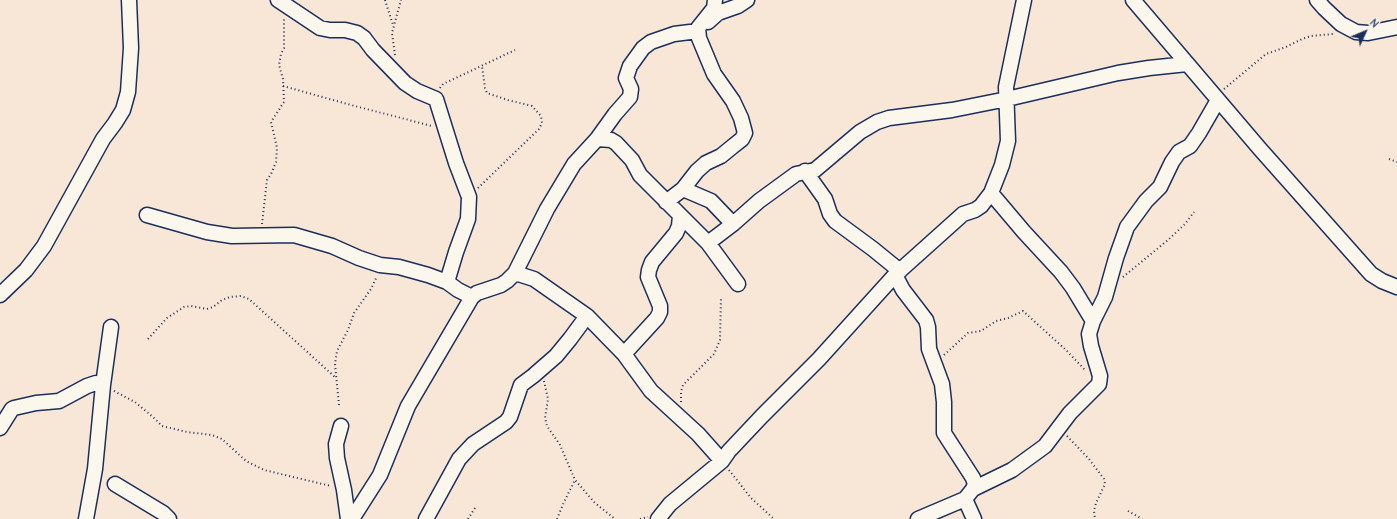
<!DOCTYPE html>
<html>
<head>
<meta charset="utf-8">
<style>
  body { margin:0 }
  #map { position:relative; width:1397px; height:519px; overflow:hidden; background:#f8e6d6; font-family:"Comic Neue",sans-serif }
  canvas { display:block }
  .north { position:absolute; left:1345px; top:12px; width:40px; height:40px; -webkit-text-stroke:3px #fbf7ec; paint-order:stroke; rotate:46deg; font-size:11px; font-weight:700; line-height:16px; text-align:center; color:#1b2f5e }
  .north::after { content:''; display:block; margin:auto; width:14px; height:18px; background:#1b2f5e; clip-path:polygon(50% 0,100% 100%,50% 72%,0 100%) }
</style>
</head>
<body>
<div id="map">
<canvas width="1397" height="519"></canvas>
<div class="north">N</div>
</div>
<script>
const g = document.querySelector('canvas').getContext('2d');
g.lineJoin = 'round';
function toPath(rows) {
  const path = new Path2D();
  for (const r of rows) {
    path.moveTo(r[0], r[1]);
    for (let i = 2; i < r.length; i += 2) path.lineTo(r[i], r[i + 1]);
  }
  return path;
}
function strokePath(path, color, width, dash) {
  g.strokeStyle = color;
  g.lineWidth = width;
  g.lineCap = dash ? 'butt' : 'round';
  g.setLineDash(dash || []);
  g.stroke(path);
}
const minor = toPath([
  [278,0,320,28,330,30,345,30,357,33,364,38,373,50,405,83,417,91,436,99,456,163,469,197,468,219,456,252,447,282],
  [1133,0,1260,149,1371,274,1382,281,1397,287],
  [1317,0,1324,8,1341,24,1356,32,1368,33,1397,27],
  [708,22,718,13,738,6,747,0],
  [597,139,611,140,616,143,632,160,640,175,708,243,738,284],
  [805,171,825,199,830,214,835,221,873,249,900,271],
  [683,189,711,201,733,224],
  [991,193,1024,232,1061,272,1073,288,1093,321],
  [666,202,683,189,697,171,706,163,721,156,732,147,742,139,745,133,741,118,733,101,714,74,699,38,698,28,714,8,715,0],
  [147,215,207,232,232,236,294,235,332,246,359,258,380,265,399,267,428,275,447,282,458,290,472,297],
  [708,243,733,224,759,201,796,174,815,170,860,132,877,122,889,118,952,110,1007,99,1118,73,1149,68,1187,64],
  [515,273,534,279,587,316,624,354,651,391,698,434,722,461],
  [895,275,903,290,926,320,928,327,929,349,942,384,944,402,944,433,973,478,975,484,973,489,965,499,918,519],
  [0,295,26,270,44,246,103,139,115,123,123,110,128,92,131,48,129,0],
  [624,354,657,318,660,312,660,306,648,277,649,270,652,262,676,233,679,226,680,216],
  [341,426,336,444,337,458,344,490,348,519],
  [0,428,12,409,14,408,36,403,59,401,87,386,96,383,103,385],
  [115,484,163,513,169,519],
  [973,489,1012,470,1045,446,1070,413,1099,384,1100,376,1091,346,1089,334,1093,321,1105,297,1116,258,1127,227,1146,201,1160,187,1172,162,1179,152,1190,146,1199,133,1218,100],
  [965,499,974,519],
  [86,519,95,469,103,385,111,327],
  [352,519,380,475,408,406,472,297,477,293,501,285,507,281,515,273,547,209,574,164,597,139,615,114,630,97,631,89,626,78,630,66,643,48,651,42,674,34,698,31],
  [426,519,459,459,473,444,506,422,510,417,521,385,533,376,556,356,570,339,587,316],
  [658,519,670,504,722,461,729,451,762,416,819,359,895,275,963,214,975,210,981,206,991,193,1002,165,1008,141,1006,87,1024,0]
]);
strokePath(minor, '#1b2f5e', 17);
strokePath(toPath([
  [385,0,393,25],
  [395,55,392,33,401,0],
  [283,86,351,105,432,126],
  [440,88,443,84,515,50],
  [1224,89,1266,54,1286,47,1302,39,1311,36,1333,34],
  [1389,159,1397,162],
  [478,188,539,129,542,123,541,116,532,106,508,100,487,93,485,88,482,66],
  [262,224,267,180,271,174,276,162,277,148,271,122,284,102,283,79,279,65,281,54,284,48,284,18],
  [1123,277,1168,240,1185,224,1194,212],
  [148,339,167,318,184,307,191,306,207,309,213,307,222,300,230,297,241,296,249,299,336,378],
  [944,355,968,333,981,331,996,321,1008,318,1023,311,1066,350,1085,370],
  [544,381,548,399,545,418,547,426,560,445,575,480,595,503,615,519],
  [114,391,135,402,153,417,162,426,187,432,212,435,222,439,246,461,264,470,331,486],
  [681,402,681,392,683,385,714,354,720,340,721,298],
  [339,405,335,364,337,351,348,330,354,313,371,289,377,276],
  [1067,436,1089,459,1104,479,1105,484,1096,503,1094,511,1095,519],
  [729,470,751,498,774,519],
  [1128,511,1142,519],
  [468,519,475,508],
  [557,519,564,502,575,480],
  [640,519,648,517]
]), '#1b2f5e', 2, [1, 3]);
strokePath(minor, '#fbf7ec', 14);
</script>
</body>
</html>
